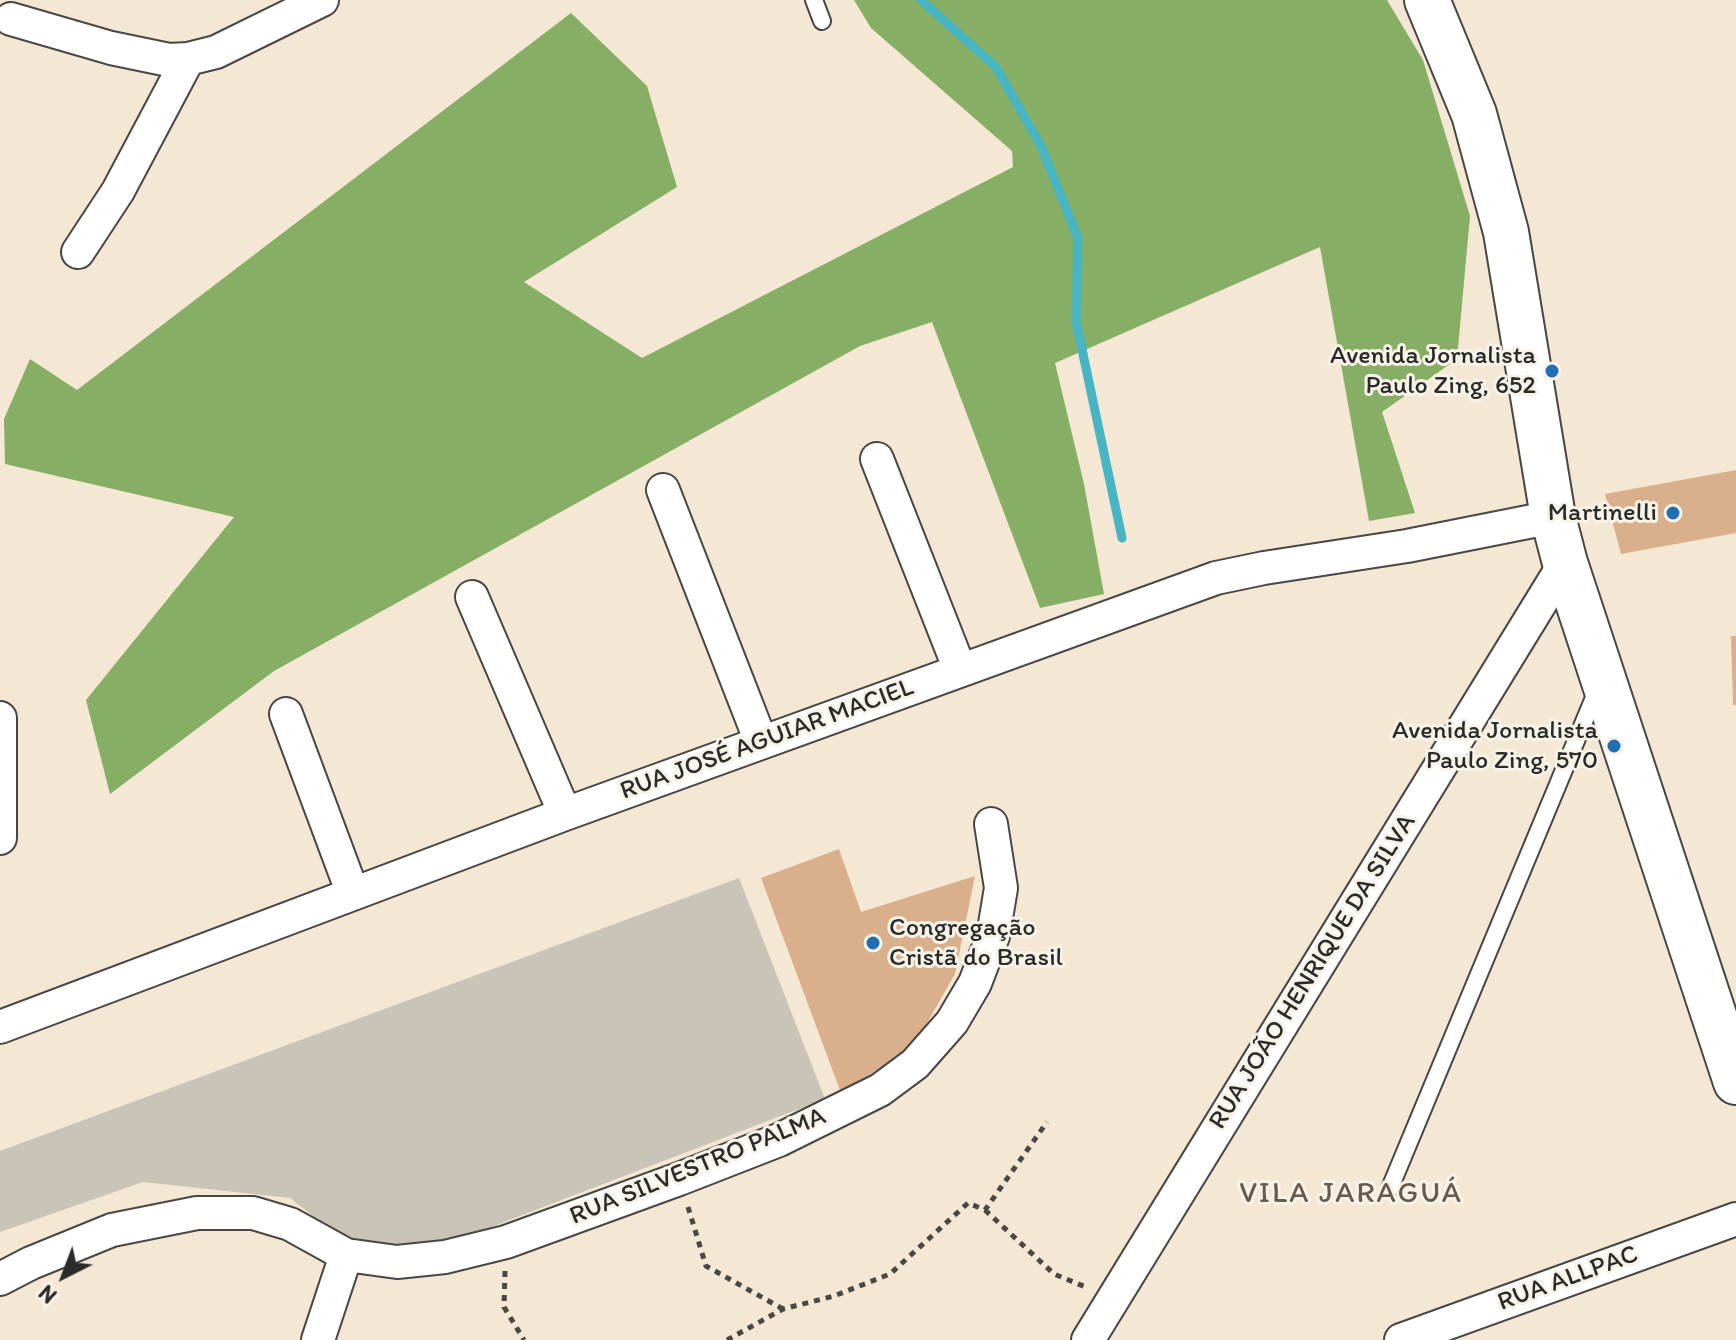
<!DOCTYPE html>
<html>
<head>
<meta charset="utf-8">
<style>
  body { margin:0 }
  #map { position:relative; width:1736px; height:1340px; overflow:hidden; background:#f4e8d4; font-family:Itim,sans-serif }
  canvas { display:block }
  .north { position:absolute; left:24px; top:1236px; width:80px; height:80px; -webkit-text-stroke:6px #f7f3e8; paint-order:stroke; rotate:222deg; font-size:22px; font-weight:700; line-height:32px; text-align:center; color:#2b2b2b }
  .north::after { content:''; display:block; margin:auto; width:28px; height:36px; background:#2b2b2b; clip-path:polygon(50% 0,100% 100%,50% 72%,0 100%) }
</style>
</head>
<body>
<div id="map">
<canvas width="1736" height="1340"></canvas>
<div class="north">N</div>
</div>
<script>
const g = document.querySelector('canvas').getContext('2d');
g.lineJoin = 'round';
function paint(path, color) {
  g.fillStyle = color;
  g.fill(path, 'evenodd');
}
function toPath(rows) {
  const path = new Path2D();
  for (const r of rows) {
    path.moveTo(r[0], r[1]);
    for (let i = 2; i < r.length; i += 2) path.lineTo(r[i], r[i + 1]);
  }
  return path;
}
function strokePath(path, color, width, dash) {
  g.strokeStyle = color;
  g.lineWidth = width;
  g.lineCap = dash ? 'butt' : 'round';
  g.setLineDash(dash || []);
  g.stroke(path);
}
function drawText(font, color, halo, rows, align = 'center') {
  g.font = font + ' Itim,sans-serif';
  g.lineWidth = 6;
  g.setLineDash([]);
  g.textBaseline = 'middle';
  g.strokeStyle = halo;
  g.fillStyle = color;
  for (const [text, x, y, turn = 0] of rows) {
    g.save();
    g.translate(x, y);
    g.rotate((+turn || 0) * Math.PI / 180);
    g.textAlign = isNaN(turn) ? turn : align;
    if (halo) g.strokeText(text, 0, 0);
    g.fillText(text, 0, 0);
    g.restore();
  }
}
paint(toPath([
  [739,878,825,1099,486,1229,416,1251,358,1252,290,1198,143,1182,0,1232,0,1151]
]), '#cac3b8');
paint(toPath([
  [854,0,1387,0,1423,60,1470,216,1457,359,1382,412,1415,513,1369,521,1320,247,1055,363,1084,484,1104,594,1040,608,932,322,860,346,274,671,110,794,86,700,234,517,5,464,4,419,30,359,77,390,571,13,647,86,677,187,524,282,642,358,1013,167,1012,151,871,28]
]), '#86ae64');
strokePath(toPath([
  [921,0,996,67,1041,146,1078,238,1076,321,1122,538]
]), '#48b5c3', 9);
paint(toPath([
  [1736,470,1736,533,1621,554,1605,494],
  [1731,636,1736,636,1736,705,1733,705],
  [839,849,861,912,975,876,955,974,914,1046,841,1093,761,878]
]), '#d9b08b');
const lane = toPath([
  [814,0,822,21],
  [1390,1188,1598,688]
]);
const street = toPath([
  [11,19,111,48,169,60,188,59,216,52,322,0],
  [78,252,118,191,188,59],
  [877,459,960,670],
  [663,490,761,742],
  [472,597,565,814],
  [286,714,353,894],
  [0,718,0,838],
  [0,1027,565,814,1216,578,1264,568,1407,546,1553,517],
  [0,1279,31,1263,112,1230,197,1213,253,1213,290,1224,346,1255,397,1262,445,1257,506,1242,679,1179,779,1140,880,1090,915,1064,952,1022,975,983,993,936,1001,888,991,824],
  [318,1340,346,1255],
  [1088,1340,1565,563],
  [1401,1340,1736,1219]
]);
const secondary = toPath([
  [1427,0,1474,114,1506,232,1553,517,1565,563,1736,1082]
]);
strokePath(lane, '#494744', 20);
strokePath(street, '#494744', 36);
strokePath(secondary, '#494744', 48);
strokePath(toPath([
  [688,1207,706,1266,783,1309],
  [985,1210,1054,1274,1088,1288],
  [505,1271,504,1307,524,1340],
  [727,1340,783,1309,834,1296,890,1274,968,1203,985,1210,1047,1122]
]), '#494744', 5, [6, 6]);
strokePath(lane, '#fff', 16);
strokePath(street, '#fff', 32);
strokePath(secondary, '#fff', 44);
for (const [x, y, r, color] of [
  [1552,371,8,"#1f6fb2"],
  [1673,513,8,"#1f6fb2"],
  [1614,746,8,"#1f6fb2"],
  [873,943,8,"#1f6fb2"]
]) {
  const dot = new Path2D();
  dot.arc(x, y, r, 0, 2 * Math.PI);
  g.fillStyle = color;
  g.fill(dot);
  strokePath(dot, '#f7f3e8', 3);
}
drawText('26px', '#2b2b2b', '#f7f3e8', [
  ["Avenida Jornalista",1536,356],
  ["Paulo Zing, 652",1536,386],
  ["Martinelli",1657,513],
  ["Avenida Jornalista",1598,731],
  ["Paulo Zing, 570",1598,761],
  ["Congregação",889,928,"left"],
  ["Cristã do Brasil",889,958,"left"]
], 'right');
drawText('26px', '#2b2b2b', '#f7f3e8', [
  ["RUA JOSÉ AGUIAR MACIEL",767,740,-20],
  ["RUA JOÃO HENRIQUE DA SILVA",1313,972,-58],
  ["RUA SILVESTRO PALMA",698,1167,-22],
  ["RUA ALLPAC",1568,1279,-20]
]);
g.letterSpacing = '2px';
drawText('30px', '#685a4d', '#f7f3e8', [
  ["VILA JARAGUÁ",1351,1194]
]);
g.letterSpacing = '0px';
</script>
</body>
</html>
